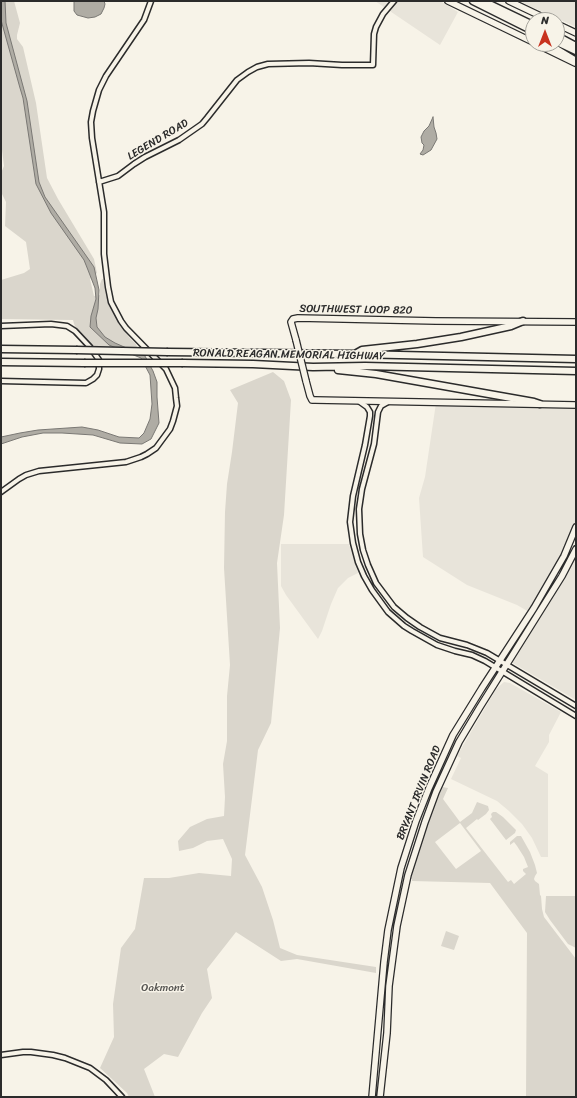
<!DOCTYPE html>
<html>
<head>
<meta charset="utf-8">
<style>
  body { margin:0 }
  #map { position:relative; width:577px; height:1098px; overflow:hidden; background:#f7f3e8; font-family:Sriracha,sans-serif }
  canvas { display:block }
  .frame { position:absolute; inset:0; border:2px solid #2b2b2b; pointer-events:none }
  .north { position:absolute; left:525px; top:12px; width:40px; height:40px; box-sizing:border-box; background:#f7f3e8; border:1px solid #a5a39c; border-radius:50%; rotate:0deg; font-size:11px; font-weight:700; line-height:16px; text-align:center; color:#2b2b2b }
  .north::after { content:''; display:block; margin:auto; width:14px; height:18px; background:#c8321e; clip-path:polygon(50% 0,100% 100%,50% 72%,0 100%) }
</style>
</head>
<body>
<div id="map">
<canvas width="577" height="1098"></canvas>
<div class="frame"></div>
<div class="north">N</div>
</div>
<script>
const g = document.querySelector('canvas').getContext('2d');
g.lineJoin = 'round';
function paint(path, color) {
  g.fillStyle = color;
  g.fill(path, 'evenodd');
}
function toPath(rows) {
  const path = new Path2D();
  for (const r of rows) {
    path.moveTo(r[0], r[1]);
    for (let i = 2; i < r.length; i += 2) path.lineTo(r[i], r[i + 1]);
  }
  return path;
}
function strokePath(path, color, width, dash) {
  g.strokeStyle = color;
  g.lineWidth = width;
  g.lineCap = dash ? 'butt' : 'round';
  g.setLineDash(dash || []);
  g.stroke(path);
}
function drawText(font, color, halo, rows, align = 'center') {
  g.font = font + ' Sriracha,sans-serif';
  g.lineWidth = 3;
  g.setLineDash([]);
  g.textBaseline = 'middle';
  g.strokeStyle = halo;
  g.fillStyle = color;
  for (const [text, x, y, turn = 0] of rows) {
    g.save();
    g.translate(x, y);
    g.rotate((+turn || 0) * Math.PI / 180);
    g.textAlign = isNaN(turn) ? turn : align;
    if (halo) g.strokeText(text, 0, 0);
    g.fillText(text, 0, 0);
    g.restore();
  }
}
paint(toPath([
  [375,1,440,1,458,12,440,45],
  [519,1,576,1,576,27],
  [436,403,576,408,576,527,531,613,517,605,467,585,423,557,419,498,425,477],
  [281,544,349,544,358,573,348,578,338,588,331,604,322,631,318,639,286,595,281,586],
  [576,553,576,700,511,662],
  [504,682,510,683,561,712,549,735,549,742,535,766,548,774,548,857,541,857,532,838,522,824,509,811,497,801,451,779,461,758,457,756,496,689]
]), '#e8e4da');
paint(toPath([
  [1,1,14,1,20,23,17,35,17,39,23,47,36,103,47,178,58,199,94,259,97,273,90,279,94,296,100,295,100,284,102,279,103,279,106,295,116,318,129,337,136,344,137,347,97,347,92,346,89,341,78,332,74,324,73,320,1,319,1,280,24,273,30,269,26,242,5,226,6,202,1,192,1,173,4,166,1,142],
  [273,372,284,381,291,400,284,515,277,563,280,628,271,723,258,750,245,855,262,887,273,920,280,948,297,955,376,967,376,973,297,959,281,961,236,932,207,969,212,998,202,1013,178,1057,164,1054,144,1069,155,1097,129,1097,127,1093,100,1068,114,1037,113,1004,121,948,135,929,144,878,169,878,199,873,231,876,232,859,223,839,207,841,193,848,179,851,178,841,190,827,207,819,224,816,225,797,223,764,227,741,227,696,230,665,224,568,225,512,227,484,232,452,238,403,230,390],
  [442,787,448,788,443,799,460,822,472,813,477,802,488,806,489,810,486,814,478,820,477,819,466,828,508,882,511,880,514,884,526,874,523,871,523,869,528,867,524,857,517,846,514,842,510,845,510,842,517,836,521,836,530,852,535,865,537,873,535,876,534,879,535,881,539,884,540,895,541,896,542,909,544,917,576,959,576,1097,526,1097,527,933,490,883,412,881,412,879,410,878,426,826],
  [460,823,481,851,456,869,435,842],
  [493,812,496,812,503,817,516,830,515,833,506,840,490,819,492,817,491,814],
  [546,896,576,896,576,948,568,944,550,920,545,912],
  [446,931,459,936,454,950,441,946]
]), '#dad6cc');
const water = toPath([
  [1,1,5,1,6,23,27,101,39,182,45,197,94,267,99,290,98,309,96,318,97,327,105,337,115,343,145,356,153,371,157,382,157,397,159,423,151,439,142,444,120,443,93,435,62,433,43,433,22,437,1,444,1,437,20,433,38,430,82,427,98,430,119,437,139,438,144,433,150,419,152,404,150,375,141,358,109,345,90,327,91,316,96,299,95,288,88,270,84,260,51,213,36,184,23,98,20,88,1,20,1,1],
  [74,1,104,1,105,4,104,8,101,14,95,17,88,18,77,15,74,11,74,1],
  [433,117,434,127,436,133,437,139,431,150,423,155,420,154,423,150,424,145,422,143,421,137,424,131,429,126,433,117]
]);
paint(water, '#afaca4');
strokePath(water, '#7a7874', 1);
const minor = toPath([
  [99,182,118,176,134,164,145,157,179,140,202,124,207,118,237,80,248,72,257,67,268,64,309,63,342,65,373,65,374,34,376,27,383,14,394,1],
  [1,326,51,324,67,326,75,331,90,347,99,360,99,369,97,375,93,379,86,383,1,381],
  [360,402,367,407,370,412,370,416,365,445,353,496,350,522,353,543,358,562,364,576,372,590,388,612,404,626,412,631,437,645,455,651,472,655,485,661,576,716],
  [388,402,381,406,378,412,374,444,362,489,359,509,360,534,363,550,368,565,376,583,394,607,407,618,420,627,440,638,467,645,487,653,576,706],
  [1,492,19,479,26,475,39,471,126,462,141,457,147,454,156,448,170,429,173,421,177,406,176,398,175,388,166,369,126,328,121,321,111,302,108,287,104,254,104,212,92,138,91,122,93,111,99,90,106,76,144,20,151,1],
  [1,1055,23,1052,31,1052,53,1055,65,1058,90,1068,106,1080,122,1097]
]);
const major = toPath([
  [448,1,533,42],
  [509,1,549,20],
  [557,24,576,33],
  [536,44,575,63],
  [296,340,291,322,293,319,298,318,436,321,576,322],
  [306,381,310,396,312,400,315,400,576,405],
  [372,1097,384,962,388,930,401,868,416,821,429,788,453,735,482,688,534,608,564,556,576,527],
  [380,1097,387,1033,389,986,397,926,408,875,425,822,436,792,459,742,480,707,562,576,576,549]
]);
const highway = toPath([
  [473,1,533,31],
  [483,1,533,25],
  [557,36,576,46],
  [557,42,576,51],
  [548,44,576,61],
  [1,349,76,350],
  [168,352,355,354,576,359],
  [355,354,362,350,417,344,461,337,511,326,523,321],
  [1,362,84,363],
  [183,363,253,364,313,367,365,366,576,371],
  [338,370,376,374,534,402,540,404]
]);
strokePath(minor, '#2b2b2b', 7);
strokePath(major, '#2b2b2b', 8);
strokePath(highway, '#2b2b2b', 9);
strokePath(minor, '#f7f3e8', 4);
strokePath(major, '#f7f3e8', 5.5);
strokePath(highway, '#f7f3e8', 6);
const majorBridge = toPath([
  [296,340,306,381]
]);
const highwayBridge = toPath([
  [76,350,168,352],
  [84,363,183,363]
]);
strokePath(majorBridge, '#2b2b2b', 8, []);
strokePath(highwayBridge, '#2b2b2b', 9, []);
strokePath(majorBridge, '#f7f3e8', 5.5);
strokePath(highwayBridge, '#f7f3e8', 6);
drawText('11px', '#2b2b2b', '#f7f3e8', [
  ["LEGEND ROAD",158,140,-31],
  ["SOUTHWEST LOOP 820",356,310,1],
  ["RONALD REAGAN MEMORIAL HIGHWAY",289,355,1],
  ["BRYANT IRVIN ROAD",419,793,-68]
]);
drawText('11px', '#575653', '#f7f3e8', [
  ["Oakmont",163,988]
]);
</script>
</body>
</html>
